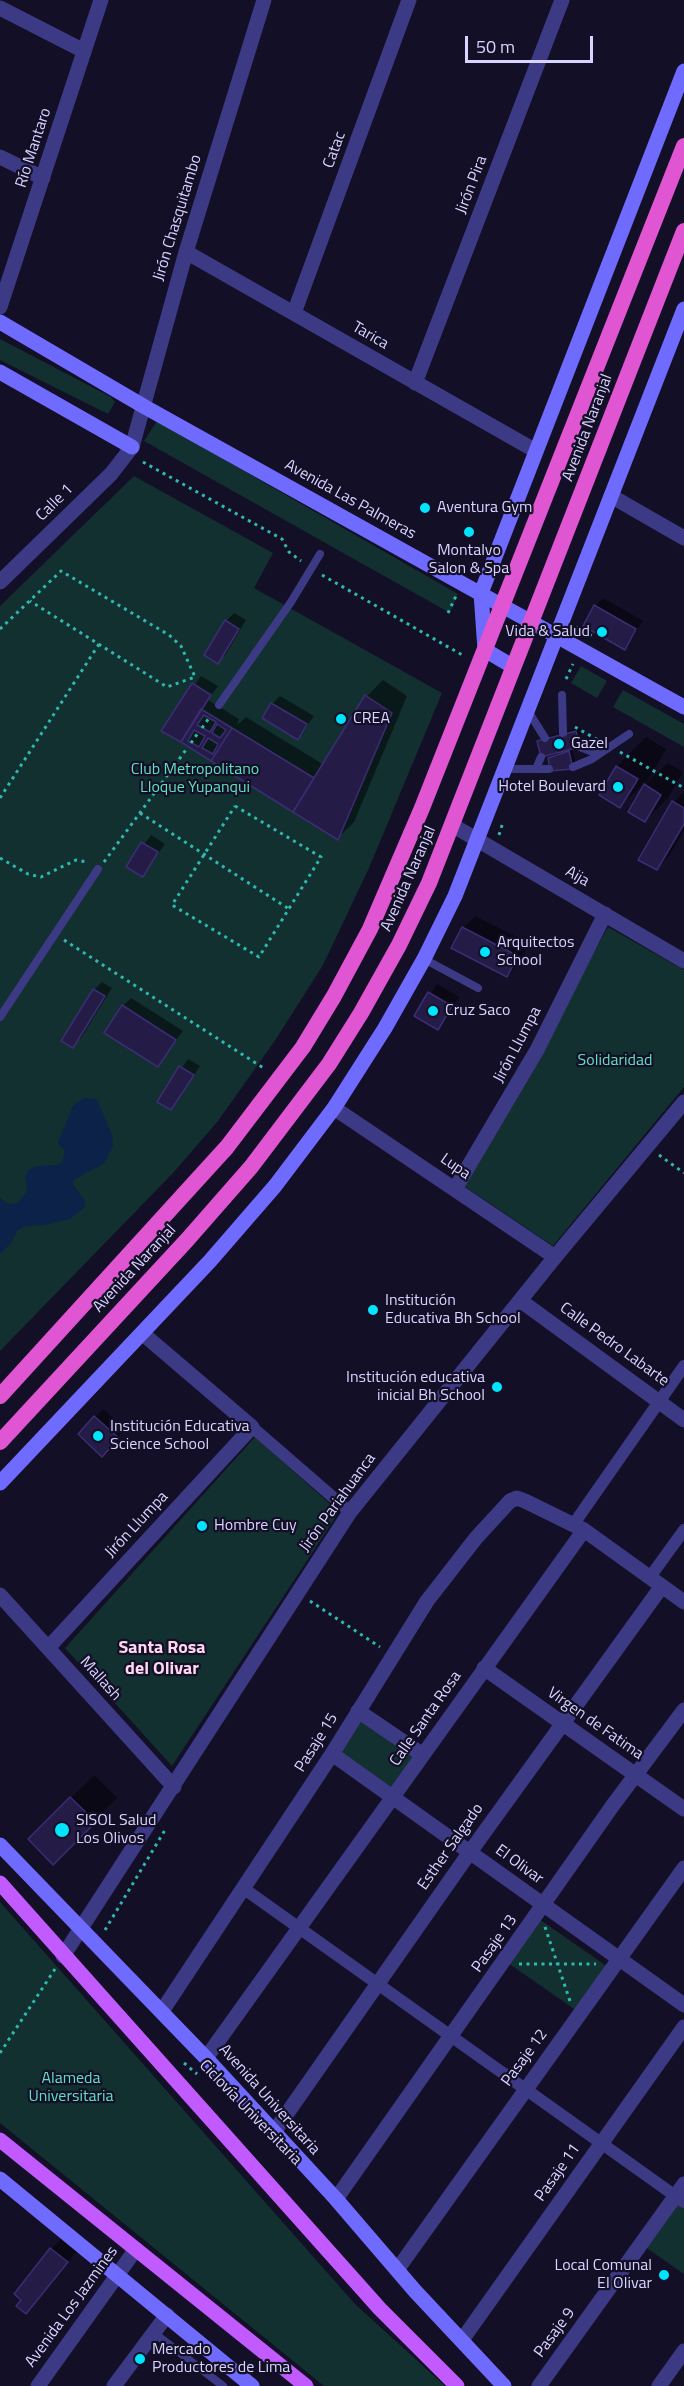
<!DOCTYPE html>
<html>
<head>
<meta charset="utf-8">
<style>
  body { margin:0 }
  #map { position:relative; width:684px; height:2386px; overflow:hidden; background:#130f26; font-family:"Titillium Web",sans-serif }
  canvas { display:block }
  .scale { position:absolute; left:465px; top:36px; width:128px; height:27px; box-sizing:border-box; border:3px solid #d9d4ff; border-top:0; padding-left:8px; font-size:18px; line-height:21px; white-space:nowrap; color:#d9d4ff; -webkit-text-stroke:4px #130f26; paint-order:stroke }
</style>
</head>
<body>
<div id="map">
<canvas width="684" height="2386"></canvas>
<div class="scale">50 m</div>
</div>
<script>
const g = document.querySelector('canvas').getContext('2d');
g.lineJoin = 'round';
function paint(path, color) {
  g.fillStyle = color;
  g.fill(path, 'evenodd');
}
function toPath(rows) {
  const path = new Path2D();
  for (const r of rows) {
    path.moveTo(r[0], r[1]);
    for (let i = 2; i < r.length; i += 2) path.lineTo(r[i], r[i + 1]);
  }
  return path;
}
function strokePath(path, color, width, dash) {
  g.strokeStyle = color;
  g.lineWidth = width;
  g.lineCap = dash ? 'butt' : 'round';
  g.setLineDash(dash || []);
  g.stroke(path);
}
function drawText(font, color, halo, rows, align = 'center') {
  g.font = font + ' "Titillium Web",sans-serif';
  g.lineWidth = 4.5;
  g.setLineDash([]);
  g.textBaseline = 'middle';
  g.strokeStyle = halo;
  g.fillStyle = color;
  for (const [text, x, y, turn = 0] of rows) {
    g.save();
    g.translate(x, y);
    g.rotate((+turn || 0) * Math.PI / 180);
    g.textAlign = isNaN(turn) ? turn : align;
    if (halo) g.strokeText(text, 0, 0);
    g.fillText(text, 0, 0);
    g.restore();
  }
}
paint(toPath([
  [0,339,111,397,115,402,108,414,0,360],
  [157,421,458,594,450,613,144,441],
  [134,476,273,553,254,588,442,693,369,868,323,965,274,1042,218,1121,173,1173,0,1351,0,606],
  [581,666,607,681,597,698,571,683],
  [623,690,684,724,684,747,613,707],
  [608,927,684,970,684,1087,553,1246,464,1186],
  [255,1437,339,1512,172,1766,65,1648],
  [363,1708,422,1746,391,1789,337,1752],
  [0,1902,355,2304,445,2386,324,2386,0,2123],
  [539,1919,608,1967,577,2011,508,1963],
  [676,2196,684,2202,684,2274,641,2244]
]), '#12302f');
paint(toPath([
  [84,1098,96,1099,98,1102,112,1135,113,1145,105,1163,73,1180,73,1184,85,1201,84,1208,70,1219,44,1225,26,1226,18,1230,10,1244,0,1254,0,1198,8,1204,18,1203,27,1191,25,1177,28,1170,37,1166,58,1165,62,1162,65,1151,58,1144,59,1140,73,1106]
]), '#0c2248');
paint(toPath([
  [603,598,643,621,624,648,595,606],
  [234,613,246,620,226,654,218,662,226,621],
  [201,676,218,686,208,700,239,719,237,725,246,717,324,765,367,696,383,680,407,696,354,822,338,838,163,730],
  [206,715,214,719,212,721,204,717],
  [280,696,314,716,298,738,272,704],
  [579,728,583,742,572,748,576,764,572,768,549,759,556,752,539,741,543,738],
  [646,737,666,749,648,780,620,806,601,795,617,766],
  [668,763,683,772,668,798,645,820,630,811,646,783],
  [684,792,684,830,669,856,657,868,674,802],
  [151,835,165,844,143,875,128,866],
  [475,916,529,943,519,963,507,976,453,948,463,928],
  [102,982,112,988,81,1038,73,1046,94,990],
  [437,984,459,997,438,1029,416,1016],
  [131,998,183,1031,158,1065,123,1006],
  [188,1059,200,1066,171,1109,159,1101],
  [103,1409,125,1429,109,1447,80,1434],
  [94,1775,117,1798,53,1862,30,1839],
  [63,2237,79,2249,26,2312,51,2249]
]), '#0007');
const building = toPath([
  [594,605,636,629,625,650,583,626,594,605],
  [225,620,239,629,218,664,204,655,225,620],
  [192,683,211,695,181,742,161,731,192,683],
  [365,695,392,713,338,840,293,812,365,695],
  [271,703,307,724,298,740,262,718,271,703],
  [201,709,232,728,211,761,181,742,201,709],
  [204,715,216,722,210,732,197,725,204,715],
  [217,724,226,730,220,738,212,733,217,724],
  [194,730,205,736,199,747,188,741,194,730],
  [208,738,218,744,213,754,202,748,208,738],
  [232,728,314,778,293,812,211,761,232,728],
  [576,731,580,747,541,757,537,741,576,731],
  [569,751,573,769,550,771,548,758,569,751],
  [616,766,638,779,620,808,599,795,616,766],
  [644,784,661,795,645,822,628,812,644,784],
  [672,801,684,808,684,824,657,870,638,860,672,801],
  [141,842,158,852,143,877,126,867,141,842],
  [462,927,518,956,507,977,451,948,462,927],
  [93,989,105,996,73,1048,61,1041,93,989],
  [428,992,452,1006,438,1030,414,1016,428,992],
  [122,1005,176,1040,158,1067,104,1033,122,1005],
  [179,1066,194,1075,171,1110,157,1102,179,1066],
  [94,1416,119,1438,102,1457,78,1434,94,1416],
  [70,1797,96,1822,53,1865,28,1839,70,1797],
  [50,2248,68,2262,26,2314,16,2306,21,2300,14,2294,50,2248]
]);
paint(building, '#241b47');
strokePath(building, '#3b2d73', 1.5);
strokePath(toPath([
  [143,462,282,539,289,552,301,561],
  [322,575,464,656],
  [448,613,456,596],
  [576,627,594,637],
  [0,629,61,571,169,635,181,646,195,677,167,687,30,601],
  [566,679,573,664],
  [575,727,598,740],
  [202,728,209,718],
  [191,743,198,733],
  [620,752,684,788],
  [0,798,99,644],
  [235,806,321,857,259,957,172,905,235,806],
  [140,813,289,909],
  [499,835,503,822],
  [0,858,28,874,41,877,76,860,88,862],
  [104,862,188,747],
  [64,940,265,1069],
  [659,1155,684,1173],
  [310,1601,380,1647],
  [545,1927,570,2001],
  [105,1930,165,1830],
  [519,1964,596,1964],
  [0,2053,55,1969],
  [184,2063,197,2074]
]), '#2fb8b0', 3, [3, 4.5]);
strokePath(toPath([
  [562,695,563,733],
  [219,705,291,602,320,554],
  [528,711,545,738],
  [580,747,598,754],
  [573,767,592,759,629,734],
  [505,769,549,769],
  [536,769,541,757],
  [424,959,478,988],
  [0,1017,98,869],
  [154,2333,223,2386]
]), '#3d3a85', 8);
strokePath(toPath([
  [252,1427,350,1512],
  [573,1525,684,1366],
  [650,1577,684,1530],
  [243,1888,684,2202]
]), '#3d3a85', 12);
strokePath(toPath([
  [0,8,84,51],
  [0,157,43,178],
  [186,252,536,451],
  [0,307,101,0],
  [294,313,409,0],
  [415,383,562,0],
  [132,447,186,252,264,0],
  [611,496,684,538],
  [452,825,684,961],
  [334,1108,555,1257],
  [455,1189,537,1050,605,914],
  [521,1301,684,1420],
  [0,1595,174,1787],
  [48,1648,252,1427,142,1333],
  [484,1668,684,1809],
  [358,1711,423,1755],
  [332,1754,684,2005],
  [162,2011,332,1754,427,1601,476,1538,510,1501,517,1498,525,1501,584,1530,684,1602],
  [206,2058,584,1530],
  [274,2132,470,1852,662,1586],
  [336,2199,613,1805,684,1710],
  [397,2270,684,1868],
  [462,2340,684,2027],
  [114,2386,167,2315],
  [539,2386,684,2184],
  [659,2386,684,2351]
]), '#3d3a85', 15);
strokePath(toPath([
  [0,582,111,474,132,447],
  [63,1956,350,1512,555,1257,684,1102],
  [38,2386,136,2249]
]), '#3d3a85', 15);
strokePath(toPath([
  [0,322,145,407,684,707],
  [0,372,132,447],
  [512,666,485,650,481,593,684,71],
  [0,1483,210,1261,275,1186,334,1108,385,1028,424,959,455,896,684,309],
  [0,1845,206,2058,336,2199,415,2291,504,2386],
  [0,2179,252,2386]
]), '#6f6bff', 15);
strokePath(toPath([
  [0,1883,380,2309,457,2386],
  [0,2140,306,2386]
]), '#c25bff', 15);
strokePath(toPath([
  [0,1396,227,1147,303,1047,334,996,370,929,422,808,684,146],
  [0,1442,187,1240,251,1167,329,1064,361,1013,399,945,429,883,684,231]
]), '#e055d1', 16);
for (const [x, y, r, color] of [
  [425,508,6,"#00e5ff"],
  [469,532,6,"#00e5ff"],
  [602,632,6,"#00e5ff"],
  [341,719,6,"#00e5ff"],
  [559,744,6,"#00e5ff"],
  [618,787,6,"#00e5ff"],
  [485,952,6,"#00e5ff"],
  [433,1011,6,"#00e5ff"],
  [373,1310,6,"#00e5ff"],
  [497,1387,6,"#00e5ff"],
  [98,1436,6,"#00e5ff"],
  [202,1526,6,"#00e5ff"],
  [62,1830,8,"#00e5ff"],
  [664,2275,6,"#00e5ff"],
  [140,2359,6,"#00e5ff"]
]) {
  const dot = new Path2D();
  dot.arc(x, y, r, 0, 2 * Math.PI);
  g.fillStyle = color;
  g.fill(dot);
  strokePath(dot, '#130f26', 2);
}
drawText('16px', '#d9d4ff', '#130f26', [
  ["Río Mantaro",34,148,-72],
  ["Catac",335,150,-70],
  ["Jirón Pira",472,185,-69],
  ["Jirón Chasquitambo",178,218,-73],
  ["Tarica",370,336,30],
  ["Avenida Naranjal",588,428,-69],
  ["Avenida Las Palmeras",350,500,29],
  ["Calle 1",55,503,-45],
  ["Aija",577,877,30],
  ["Avenida Naranjal",409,879,-66],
  ["Jirón Llumpa",518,1045,-62],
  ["Lupa",455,1167,35],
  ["Avenida Naranjal",135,1269,-47],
  ["Calle Pedro Labarte",614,1345,36],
  ["Jirón Pariahuanca",338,1503,-54],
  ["Jirón Llumpa",137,1525,-47],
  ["Mallash",100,1679,48],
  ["Calle Santa Rosa",426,1719,-55],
  ["Virgen de Fatima",595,1724,35],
  ["Pasaje 15",317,1743,-58],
  ["Esther Salgado",451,1847,-55],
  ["El Olivar",519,1865,36],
  ["Pasaje 13",495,1944,-55],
  ["Pasaje 12",525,2058,-54],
  ["Avenida Universitaria",269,2100,48],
  ["Ciclovía Universitaria",250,2113,46],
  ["Pasaje 11",558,2173,-55],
  ["Avenida Los Jazmines",72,2307,-54],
  ["Pasaje 9",555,2333,-54]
]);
drawText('16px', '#d9d4ff', '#130f26', [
  ["Aventura Gym",437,508],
  ["Montalvo",469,551,"center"],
  ["Salon & Spa",469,569,"center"],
  ["Vida & Salud",590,632,"right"],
  ["CREA",353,719],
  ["Gazel",571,744],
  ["Hotel Boulevard",606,787,"right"],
  ["Arquitectos",497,943],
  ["School",497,961],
  ["Cruz Saco",445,1011],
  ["Institución",385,1301],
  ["Educativa Bh School",385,1319],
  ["Institución educativa",485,1378,"right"],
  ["inicial Bh School",485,1396,"right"],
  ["Institución Educativa",110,1427],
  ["Science School",110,1445],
  ["Hombre Cuy",214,1526],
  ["SISOL Salud",76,1821],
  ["Los Olivos",76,1839],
  ["Local Comunal",652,2266,"right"],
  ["El Olivar",652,2284,"right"],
  ["Mercado",152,2350],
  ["Productores de Lima",152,2368]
], 'left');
drawText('16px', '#5fe0c0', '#130f26', [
  ["Club Metropolitano",195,770],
  ["Lloque Yupanqui",195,788],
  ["Solidaridad",615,1061],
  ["Alameda",71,2079],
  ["Universitaria",71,2097]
]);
drawText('bold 18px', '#ffd6f0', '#130f26', [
  ["Santa Rosa",162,1649],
  ["del Olivar",162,1670]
]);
</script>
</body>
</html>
